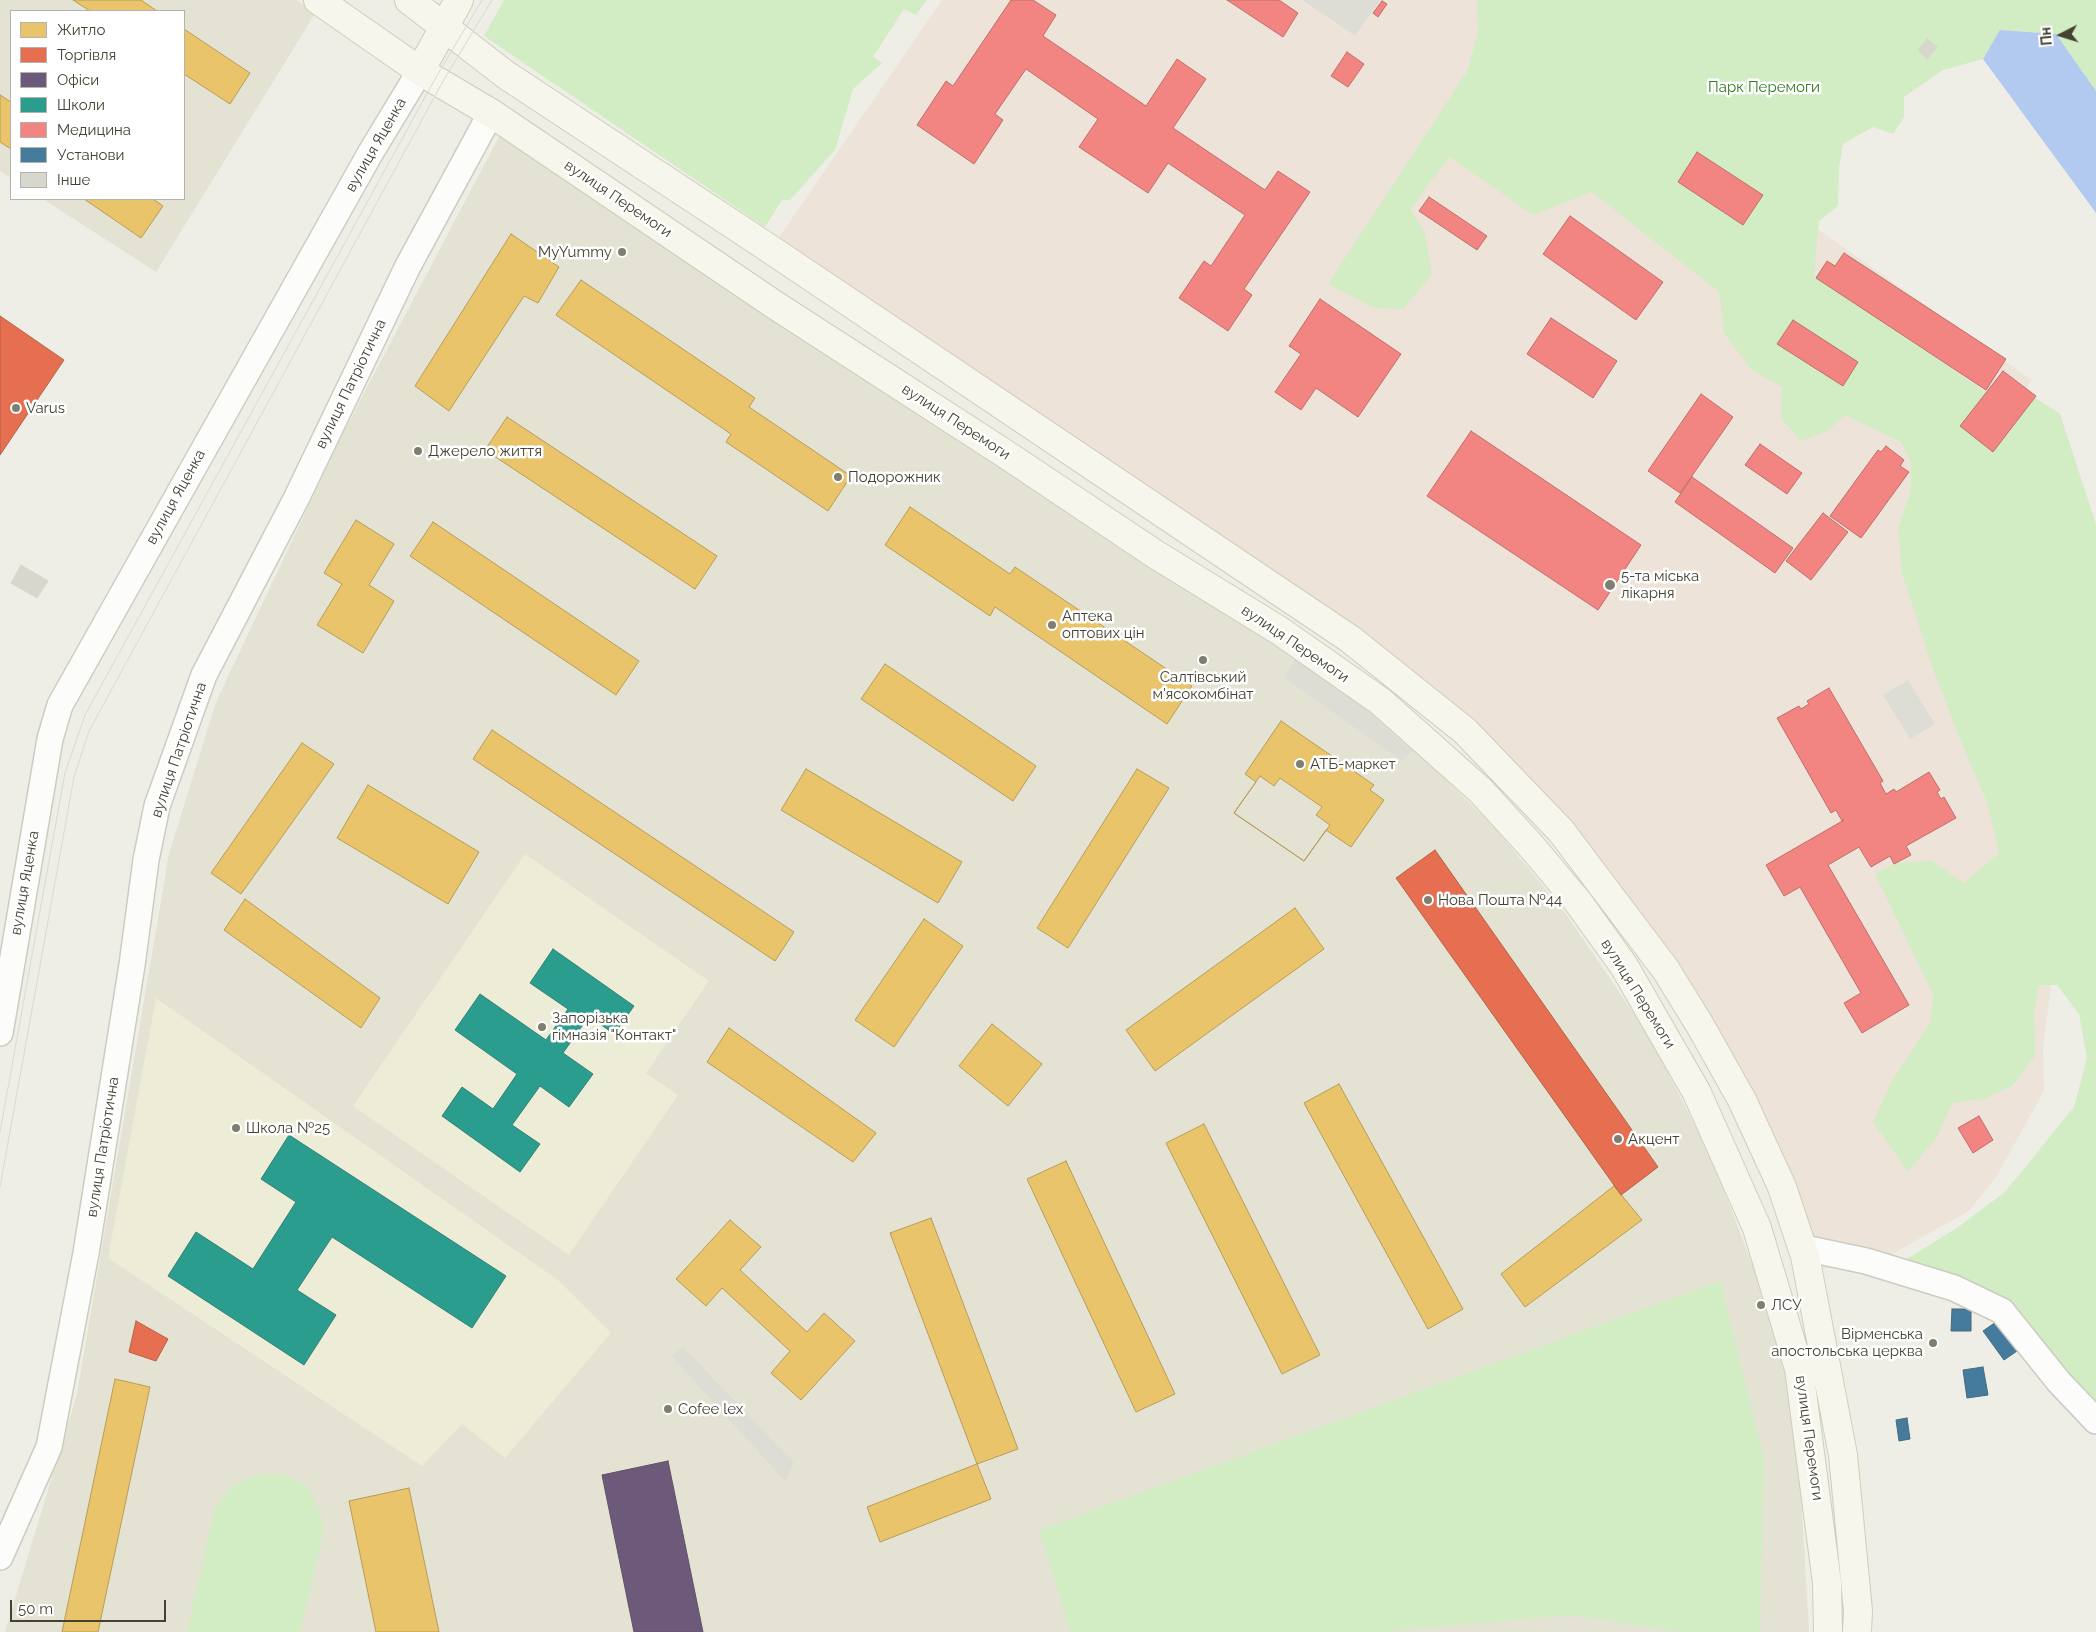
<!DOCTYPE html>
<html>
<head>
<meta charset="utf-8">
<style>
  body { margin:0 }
  #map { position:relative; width:2096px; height:1632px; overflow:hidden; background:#eeeee6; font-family:Raleway,sans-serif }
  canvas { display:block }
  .legend { position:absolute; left:10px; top:10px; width:175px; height:190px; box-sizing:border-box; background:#fff; border:1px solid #b4b3ad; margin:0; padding:6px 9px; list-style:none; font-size:15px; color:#444232 }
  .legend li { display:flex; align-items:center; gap:10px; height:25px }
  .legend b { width:25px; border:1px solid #b4b3ad }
  .north { position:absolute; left:2036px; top:10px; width:50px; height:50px; -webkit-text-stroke:4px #fff; paint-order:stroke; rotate:265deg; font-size:14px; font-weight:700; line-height:20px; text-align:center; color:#444232 }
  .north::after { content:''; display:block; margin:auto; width:18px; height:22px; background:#444232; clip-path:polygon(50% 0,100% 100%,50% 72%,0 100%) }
  .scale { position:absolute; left:10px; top:1600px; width:156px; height:22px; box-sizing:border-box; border:2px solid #444232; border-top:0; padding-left:6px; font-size:15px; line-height:18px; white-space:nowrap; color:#444232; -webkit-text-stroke:4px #fff; paint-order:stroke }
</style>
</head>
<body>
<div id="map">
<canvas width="2096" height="1632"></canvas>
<ul class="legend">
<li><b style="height:14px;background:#e9c46a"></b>Житло</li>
<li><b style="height:14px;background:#e76f51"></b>Торгівля</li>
<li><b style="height:14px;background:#6d597a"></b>Офіси</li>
<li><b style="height:14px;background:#2a9d8f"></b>Школи</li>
<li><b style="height:14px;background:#f28482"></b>Медицина</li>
<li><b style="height:14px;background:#457b9d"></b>Установи</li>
<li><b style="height:14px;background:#d8d7ce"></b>Інше</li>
</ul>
<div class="north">Пн</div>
<div class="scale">50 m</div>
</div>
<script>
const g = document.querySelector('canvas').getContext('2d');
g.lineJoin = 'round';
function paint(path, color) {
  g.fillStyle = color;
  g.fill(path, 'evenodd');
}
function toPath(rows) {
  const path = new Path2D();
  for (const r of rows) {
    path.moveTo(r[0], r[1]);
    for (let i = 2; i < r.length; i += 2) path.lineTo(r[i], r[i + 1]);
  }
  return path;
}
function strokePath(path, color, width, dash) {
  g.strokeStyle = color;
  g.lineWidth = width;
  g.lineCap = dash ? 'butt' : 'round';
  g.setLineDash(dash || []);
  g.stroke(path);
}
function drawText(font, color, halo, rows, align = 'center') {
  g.font = font + ' Raleway,sans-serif';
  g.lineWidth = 5;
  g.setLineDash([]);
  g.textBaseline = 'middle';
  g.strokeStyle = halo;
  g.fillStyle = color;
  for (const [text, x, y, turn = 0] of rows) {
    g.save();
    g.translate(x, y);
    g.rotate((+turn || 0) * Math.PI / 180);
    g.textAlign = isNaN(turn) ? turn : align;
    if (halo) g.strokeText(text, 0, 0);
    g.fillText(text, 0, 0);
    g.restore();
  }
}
paint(toPath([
  [0,0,296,0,316,12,156,272,43,199,184,199,184,11,11,11,11,178,0,171],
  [502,131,1351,690,1491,823,1566,914,1649,1036,1710,1155,1763,1292,1796,1409,1809,1632,5,1632,77,1394,169,854,216,702,342,435]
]), '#e3e2d3');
paint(toPath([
  [525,854,709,981,646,1073,678,1095,569,1255,353,1106],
  [156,998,558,1280,611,1333,505,1458,462,1424,422,1466,108,1258]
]), '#ededd7');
paint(toPath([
  [942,0,1302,0,1355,36,1381,0,1477,0,1765,192,2032,380,1930,530,2062,898,2043,1048,2044,1091,1996,1177,1969,1211,1890,1255,1808,1272,1701,1027,1465,731,773,246]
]), '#eee3d9');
paint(toPath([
  [504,0,927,0,916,15,904,9,873,57,882,63,853,89,835,150,790,200,782,200,765,227,484,36],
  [1477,0,2096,0,2096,91,2056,34,2001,30,1983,59,1943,70,1904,97,1904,117,1893,134,1873,127,1843,144,1839,168,1838,206,1819,221,1814,277,1948,366,1983,391,1983,418,2028,393,2060,414,2096,524,2096,1411,2004,1304,1905,1260,1957,1228,2005,1192,2074,1107,2087,1058,2079,1014,2057,985,2039,985,2034,1012,2035,1056,2012,1086,1983,1099,1952,1103,1937,1137,1908,1172,1873,1122,1892,1081,1930,1023,1933,994,1875,874,1896,863,1932,861,1964,883,1999,853,1987,802,1959,737,1933,669,1902,573,1898,529,1911,490,1911,462,1901,442,1845,415,1827,431,1801,441,1781,418,1782,387,1751,369,1724,333,1719,292,1592,192,1533,215,1450,157,1426,187,1411,210,1425,233,1432,274,1403,309,1374,308,1328,284,1468,70,1478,31],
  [1720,1281,1764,1460,1760,1632,1681,1632,1572,1615,1378,1632,1071,1632,1039,1530],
  [281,1474,307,1486,320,1512,324,1529,300,1632,187,1632,215,1507,236,1483,257,1475]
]), '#d2ecc4');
paint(toPath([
  [1302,0,1381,0,1355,36],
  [1296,658,1358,702,1411,751,1402,761,1285,678],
  [1908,680,1935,724,1910,739,1883,695],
  [683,1347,794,1463,785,1481,672,1356]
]), '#ddddd6');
paint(toPath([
  [2000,30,2056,34,2096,91,2096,213,1983,59]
]), '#b2c9f0');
const homes = toPath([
  [73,0,141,0,157,11,90,11,73,0],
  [184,29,250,73,230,104,184,74,184,29],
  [0,95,11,102,11,149,0,142,0,95],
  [84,199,153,199,163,206,141,238,84,199],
  [511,234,559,267,538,303,524,296,449,411,415,386,511,234],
  [581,280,755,398,749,407,851,476,828,511,726,442,731,434,556,315,581,280],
  [507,417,717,556,695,589,485,450,507,417],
  [910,507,1010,574,1015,567,1192,686,1167,724,995,607,990,616,885,545,910,507],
  [356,520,394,544,369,585,394,601,363,653,317,625,342,584,324,573,356,520],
  [433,522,639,661,616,695,410,556,433,522],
  [885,664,1036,766,1013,801,861,699,885,664],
  [1281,721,1374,785,1370,790,1384,800,1351,847,1326,830,1304,861,1234,813,1256,782,1245,774,1281,721],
  [492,730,794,932,775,961,473,759,492,730],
  [302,743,334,764,241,894,211,873,302,743],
  [806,769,962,862,938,903,781,810,806,769],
  [1137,769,1169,788,1068,948,1037,928,1137,769],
  [1260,776,1274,786,1280,778,1322,807,1316,815,1330,825,1304,861,1234,813,1260,776],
  [368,785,479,852,448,904,337,838,368,785],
  [245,899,380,998,361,1028,224,930,245,899],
  [1295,908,1324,949,1155,1071,1126,1030,1295,908],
  [924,919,963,946,894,1047,855,1020,924,919],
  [992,1024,1042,1064,1008,1106,959,1066,992,1024],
  [729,1028,876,1133,853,1162,707,1062,729,1028],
  [1339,1084,1463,1309,1428,1329,1304,1103,1339,1084],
  [1204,1124,1320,1355,1282,1374,1166,1143,1204,1124],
  [1066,1161,1175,1394,1136,1412,1027,1179,1066,1161],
  [1614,1186,1642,1220,1525,1307,1501,1274,1614,1186],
  [931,1218,1018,1449,977,1464,890,1233,931,1218],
  [730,1220,761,1247,740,1270,807,1332,824,1313,855,1341,801,1400,771,1373,790,1351,722,1288,706,1306,676,1279,730,1220],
  [115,1379,150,1387,98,1632,62,1632,115,1379],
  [977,1464,991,1499,880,1542,867,1507,977,1464],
  [409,1488,439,1632,376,1632,349,1501,409,1488]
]);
paint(homes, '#e9c46a');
strokePath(homes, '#b89d59', 1);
const shops = toPath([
  [0,316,64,360,0,455,0,316],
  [1435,850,1658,1167,1621,1195,1396,878,1435,850],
  [136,1321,168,1339,156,1361,129,1352,136,1321]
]);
paint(shops, '#e76f51');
strokePath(shops, '#b66248', 1);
const offices = toPath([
  [668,1461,703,1632,634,1632,602,1475,668,1461]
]);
paint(offices, '#6d597a');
strokePath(offices, '#615264', 1);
const schools = toPath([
  [553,949,634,1006,614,1034,589,1016,563,1053,593,1074,569,1107,540,1086,512,1125,540,1144,520,1172,442,1116,462,1087,493,1109,517,1074,455,1030,480,994,546,1040,568,1009,530,983,553,949],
  [289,1135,506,1276,472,1328,332,1237,297,1290,336,1315,304,1365,168,1276,196,1232,253,1269,296,1202,261,1179,289,1135]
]);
paint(schools, '#2a9d8f');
strokePath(schools, '#328273', 1);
const health = toPath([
  [1011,0,1033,0,1056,15,1043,36,1146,106,1177,59,1206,79,1173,128,1265,190,1278,171,1310,192,1244,289,1252,295,1228,331,1179,298,1204,261,1211,266,1245,215,1168,163,1148,193,1079,147,1098,119,1026,69,995,114,1003,120,974,164,917,125,946,81,953,86,1011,0],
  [1227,0,1279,0,1298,13,1283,37,1227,0],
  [1382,1,1387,4,1378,17,1373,13,1382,1],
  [1347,52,1364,64,1348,87,1331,76,1347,52],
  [1697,152,1763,195,1743,225,1678,182,1697,152],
  [1429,197,1487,236,1477,250,1419,211,1429,197],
  [1570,216,1663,282,1636,320,1543,254,1570,216],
  [1844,253,2006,359,1986,390,1816,278,1827,261,1835,266,1844,253],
  [1320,299,1401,354,1358,417,1316,388,1301,410,1275,392,1301,354,1289,346,1320,299],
  [1551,318,1617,361,1593,398,1527,354,1551,318],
  [1793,320,1858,362,1843,386,1777,344,1793,320],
  [2003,371,2036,396,1993,452,1960,426,2003,371],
  [1701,394,1733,417,1680,493,1648,471,1701,394],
  [1471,431,1641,545,1598,610,1427,496,1471,431],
  [1760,444,1802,473,1787,494,1745,465,1760,444],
  [1886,446,1904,460,1900,466,1909,472,1861,538,1830,516,1878,450,1881,452,1886,446],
  [1692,477,1793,548,1775,573,1675,502,1692,477],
  [1823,513,1848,532,1811,580,1786,561,1823,513],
  [1829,688,1883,781,1880,783,1886,794,1894,789,1896,792,1929,772,1940,790,1937,792,1941,799,1944,797,1956,818,1906,846,1911,855,1894,864,1890,856,1871,867,1859,847,1828,865,1909,1005,1862,1033,1844,1003,1861,993,1800,887,1784,896,1766,865,1844,820,1842,821,1836,810,1831,813,1777,718,1799,706,1801,709,1809,704,1807,701,1829,688],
  [1979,1116,1993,1140,1973,1153,1958,1128,1979,1116]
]);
paint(health, '#f28482');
strokePath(health, '#be706a', 1);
const public = toPath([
  [1952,1309,1971,1309,1971,1331,1951,1331,1952,1309],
  [1996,1322,2017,1351,2004,1360,1983,1331,1996,1322],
  [1983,1367,1988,1395,1967,1398,1963,1370,1983,1367],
  [1907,1418,1910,1439,1899,1441,1896,1420,1907,1418]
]);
paint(public, '#457b9d');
strokePath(public, '#456a7d', 1);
const building = toPath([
  [1927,39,1937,47,1927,59,1918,50,1927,39],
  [21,565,48,581,37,598,11,583,21,565]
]);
paint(building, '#d8d7ce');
strokePath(building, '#d7d6cc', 1);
const minor = toPath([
  [0,1033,50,739,60,705,371,152,420,71],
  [1805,1256,1814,1250,1866,1261,1954,1288,2002,1311,2059,1382,2096,1421],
  [0,1557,49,1447,86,1253,132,965,146,860,157,806,204,675,296,499,408,266,491,113]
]);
const secondary = toPath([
  [318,0,420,71,491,113,775,305,1007,455,1155,554,1280,631,1380,701,1481,791,1532,847,1578,902,1624,966,1697,1093,1757,1228,1799,1369,1827,1583,1828,1632],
  [409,0,506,75,761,243,1350,639,1465,731,1561,831,1666,970,1701,1027,1742,1100,1782,1187,1805,1256,1843,1455,1858,1611,1857,1632],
  [420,71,459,0]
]);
strokePath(minor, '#ccccc3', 28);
strokePath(secondary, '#cecebc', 30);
strokePath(minor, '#fcfcfb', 25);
strokePath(secondary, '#f6f6ed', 28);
strokePath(toPath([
  [0,1132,65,773,85,715,435,79,482,0],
  [0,1187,74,777,89,731,442,83,492,0]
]), '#d8d8d7', 1);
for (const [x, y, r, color] of [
  [622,252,5,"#807e71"],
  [16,408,5,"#807e71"],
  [418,451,5,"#807e71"],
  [838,477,5,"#807e71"],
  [1610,585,6,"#807e71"],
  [1052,625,5,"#807e71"],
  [1203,660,5,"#807e71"],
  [1300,764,5,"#807e71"],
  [1428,900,5,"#807e71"],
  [542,1027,5,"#807e71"],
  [236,1128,5,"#807e71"],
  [1618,1139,5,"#807e71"],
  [1761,1305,5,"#807e71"],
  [1933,1343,5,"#807e71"],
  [668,1409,5,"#807e71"]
]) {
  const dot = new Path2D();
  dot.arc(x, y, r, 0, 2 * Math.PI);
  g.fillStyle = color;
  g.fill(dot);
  strokePath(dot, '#fff', 2);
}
drawText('15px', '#2e7923', '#fff', [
  ["Парк Перемоги",1764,87]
]);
drawText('15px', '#444232', '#fff', [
  ["вулиця Яценка",376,145,-60],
  ["вулиця Перемоги",618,199,34],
  ["вулиця Патріотична",351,384,-64],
  ["вулиця Перемоги",956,422,33],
  ["вулиця Яценка",176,497,-61],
  ["вулиця Перемоги",1295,644,34],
  ["вулиця Патріотична",179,750,-71],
  ["вулиця Яценка",25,883,-80],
  ["вулиця Перемоги",1638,994,58],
  ["вулиця Патріотична",103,1147,-81],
  ["вулиця Перемоги",1809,1438,82]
]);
drawText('15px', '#444232', '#fff', [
  ["MyYummy",612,252,"right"],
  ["Varus",26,408],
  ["Джерело життя",428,451],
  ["Подорожник",848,477],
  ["5-та міська",1621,576],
  ["лікарня",1621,593],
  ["Аптека",1062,616],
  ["оптових цін",1062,633],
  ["Салтівський",1203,677,"center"],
  ["м'ясокомбінат",1203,694,"center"],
  ["АТБ-маркет",1310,764],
  ["Нова Пошта №44",1438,900],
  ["Запорізька",552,1018],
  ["гімназія \"Контакт\"",552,1035],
  ["Школа №25",246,1128],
  ["Акцент",1628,1139],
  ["ЛСУ",1771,1305],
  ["Вірменська",1923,1334,"right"],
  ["апостольська церква",1923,1351,"right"],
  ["Cofee lex",678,1409]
], 'left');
</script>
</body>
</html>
